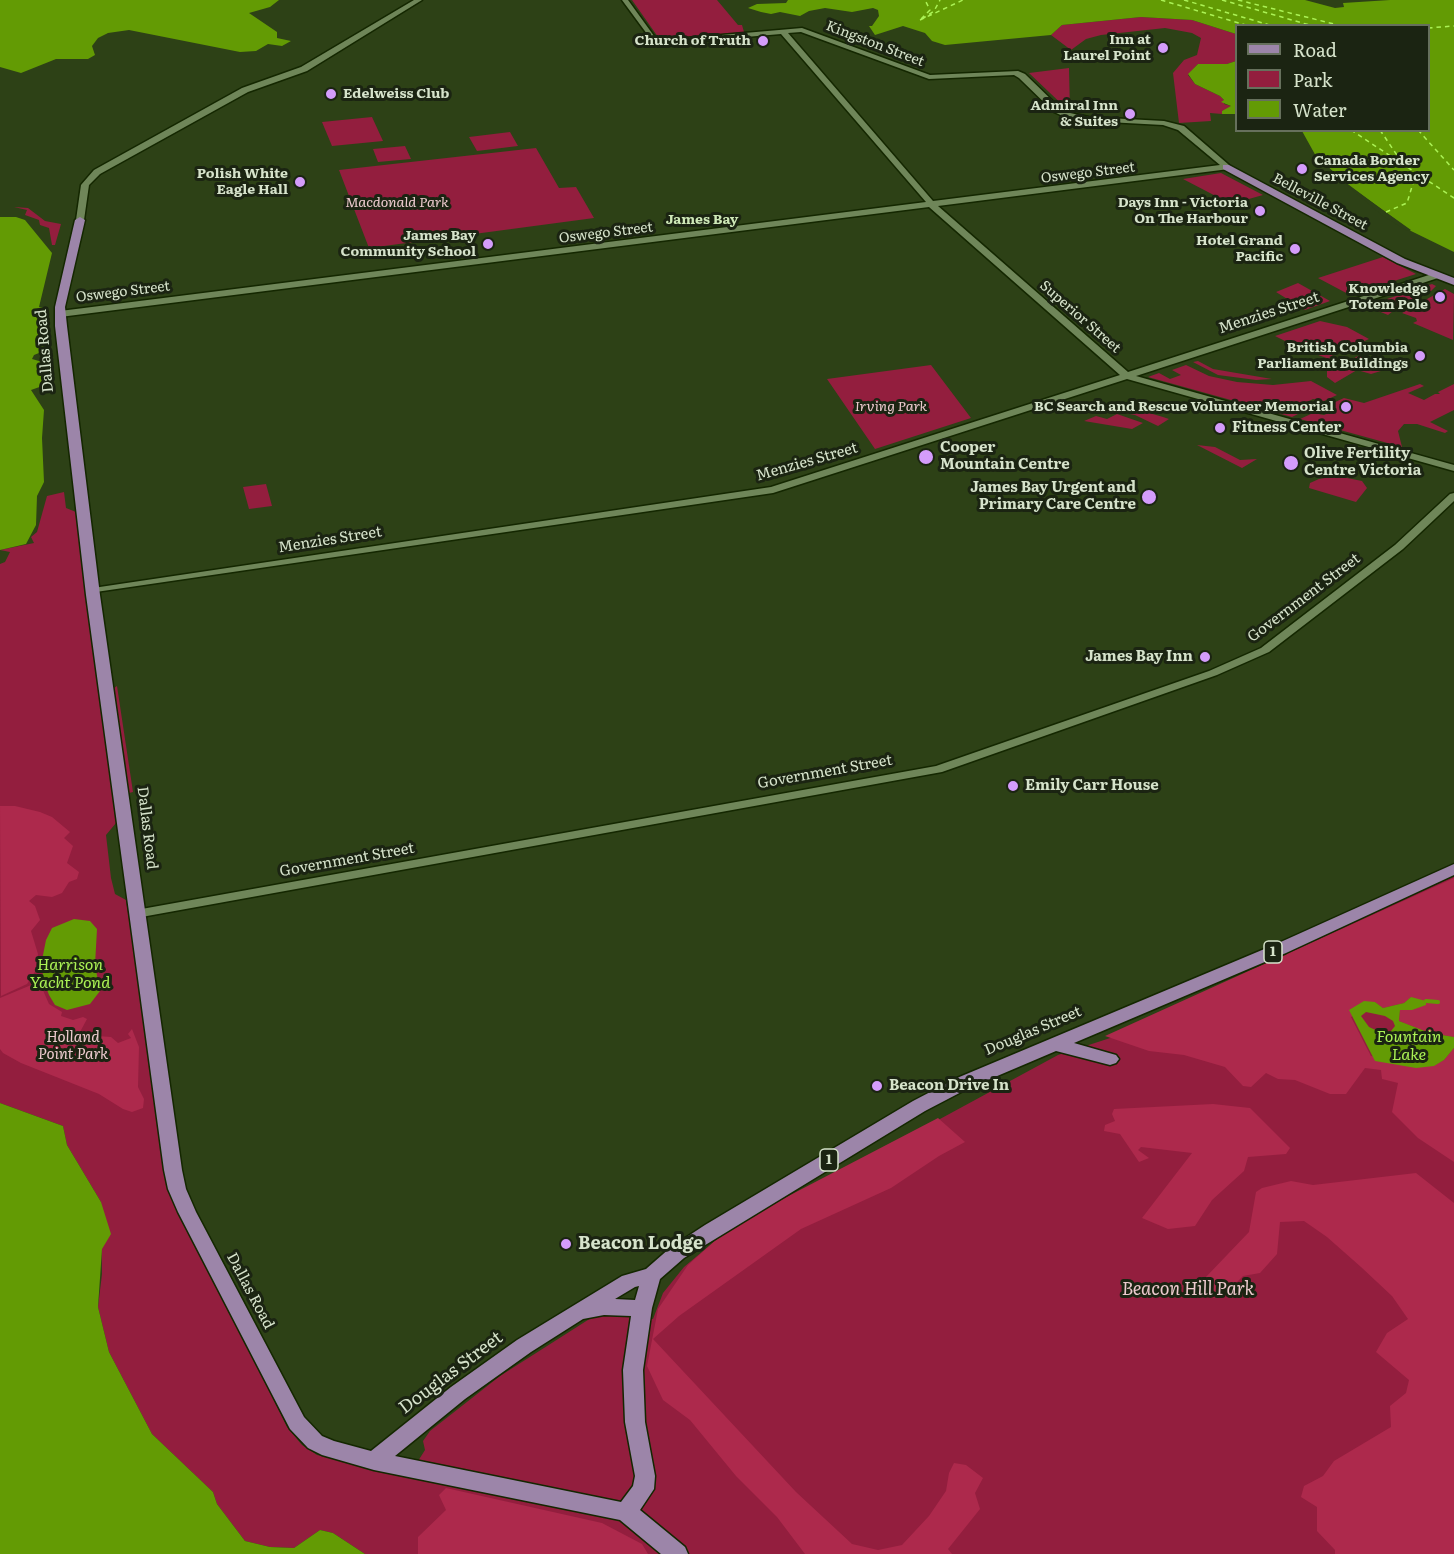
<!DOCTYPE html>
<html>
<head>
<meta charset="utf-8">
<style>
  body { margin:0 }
  #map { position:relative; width:1454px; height:1554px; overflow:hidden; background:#2d4116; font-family:Literata,serif }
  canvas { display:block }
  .legend { position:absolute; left:1235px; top:24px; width:195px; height:108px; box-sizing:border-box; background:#1b2412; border:2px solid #66705c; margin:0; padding:8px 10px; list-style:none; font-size:18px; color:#d6e3cb }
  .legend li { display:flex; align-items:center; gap:12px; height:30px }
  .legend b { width:30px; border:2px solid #66705c }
</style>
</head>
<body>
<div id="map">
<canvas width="1454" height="1554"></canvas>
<ul class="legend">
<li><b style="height:8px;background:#9c85a9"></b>Road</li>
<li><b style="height:16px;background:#931e3e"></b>Park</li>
<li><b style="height:16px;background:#639b04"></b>Water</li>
</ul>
</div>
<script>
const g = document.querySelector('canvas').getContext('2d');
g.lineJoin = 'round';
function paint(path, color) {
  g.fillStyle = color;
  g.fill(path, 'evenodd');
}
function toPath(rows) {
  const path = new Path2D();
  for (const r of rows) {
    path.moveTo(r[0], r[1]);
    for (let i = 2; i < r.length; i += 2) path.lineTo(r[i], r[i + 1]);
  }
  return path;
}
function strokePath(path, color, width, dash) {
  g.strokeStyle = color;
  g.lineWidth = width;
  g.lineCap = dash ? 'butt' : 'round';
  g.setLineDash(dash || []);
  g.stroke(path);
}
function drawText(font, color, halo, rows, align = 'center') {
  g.font = font + ' Literata,serif';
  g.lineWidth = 6;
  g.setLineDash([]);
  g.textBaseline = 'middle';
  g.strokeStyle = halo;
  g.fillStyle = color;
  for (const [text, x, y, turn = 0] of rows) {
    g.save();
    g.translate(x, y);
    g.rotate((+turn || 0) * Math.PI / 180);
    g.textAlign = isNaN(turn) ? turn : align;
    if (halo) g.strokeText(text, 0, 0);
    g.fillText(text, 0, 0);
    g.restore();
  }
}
paint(toPath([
  [632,0,717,0,738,25,742,25,744,32,664,39,658,37],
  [1141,17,1192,20,1236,34,1236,61,1227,64,1198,64,1188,75,1195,84,1220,96,1224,100,1224,104,1231,106,1230,109,1222,111,1222,114,1210,113,1211,121,1179,123,1173,73,1184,60,1197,55,1201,38,1192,33,1165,28,1101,35,1086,39,1071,50,1051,35,1062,25],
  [1069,68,1070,112,1029,73],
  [372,117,383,141,332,146,322,122],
  [510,132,518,146,477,151,469,137],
  [405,146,411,159,378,162,373,149],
  [536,148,559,188,576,187,594,218,369,248,339,170],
  [1221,173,1263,195,1231,204,1183,179],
  [14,207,28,208,45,221,61,224,55,245,52,245,49,228,40,225,39,220,25,215,27,210],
  [1383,257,1416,274,1350,295,1318,278],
  [1298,283,1330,301,1305,310,1276,292],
  [1432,284,1436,286,1431,291,1398,307,1388,315,1366,306],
  [1445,289,1454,294,1453,340,1413,323,1417,321,1416,318,1402,313],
  [1320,321,1347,327,1369,339,1329,357,1344,364,1358,356,1380,366,1378,368,1384,370,1371,374,1357,370,1335,383,1327,377,1327,362,1359,369,1371,370,1378,366,1365,360,1348,365,1343,364,1299,348,1275,336],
  [1198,361,1213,369,1272,379,1256,380,1218,375,1193,362],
  [931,365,971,418,875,449,827,379],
  [1186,365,1209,376,1237,382,1273,385,1311,381,1337,395,1324,401,1313,399,1303,404,1306,410,1292,417,1148,377,1159,373,1170,379,1181,375,1172,370],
  [1420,384,1424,386,1408,393,1424,400,1435,394,1440,394,1438,392,1454,384,1454,410,1430,422,1448,431,1445,433,1417,424,1404,424,1398,431,1402,447,1300,419,1313,413,1324,415,1335,410,1331,404,1344,398,1364,403],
  [1122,405,1163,417,1169,419,1158,426,1135,415,1109,410],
  [1117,414,1143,423,1132,429,1084,421,1096,416,1107,419],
  [1197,445,1215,447,1240,460,1257,459,1242,468],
  [1337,476,1362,481,1367,488,1356,502,1309,488,1310,483,1319,479],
  [266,484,272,506,249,509,243,487],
  [64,492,66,508,76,512,116,823,106,835,111,878,115,894,126,900,171,1190,287,1427,302,1445,317,1455,408,1477,425,1450,423,1441,430,1431,500,1376,602,1311,653,1319,663,1293,684,1267,715,1241,1058,1055,1144,1027,1289,953,1454,875,1454,1554,365,1554,333,1533,320,1530,294,1548,270,1547,245,1541,217,1504,213,1492,152,1434,109,1352,98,1307,102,1274,101,1202,67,1145,63,1126,0,1103,0,564,5,562,10,552,0,550,34,543,31,537,37,532,47,496],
  [117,686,133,792,129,793,114,688]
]), '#931e3e');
paint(toPath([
  [0,806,15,806,40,812,52,817,70,832,64,838,73,846,67,863,79,872,77,879,69,882,62,893,52,897,36,895,29,901,35,906,40,920,31,931,38,954,36,970,27,984,1,996],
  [1454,878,1454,1037,1430,1033,1399,1021,1400,1010,1412,1010,1411,997,1404,1003,1383,1008,1375,1002,1351,1017,1371,1056,1433,1066,1444,1060,1454,1048,1454,1162,1418,1138,1392,1112,1398,1083,1382,1079,1381,1070,1365,1068,1346,1094,1330,1094,1295,1080,1278,1079,1266,1073,1251,1087,1243,1086,1225,1067,1184,1055,1149,1051,1105,1036],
  [36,983,42,988,49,1004,62,1012,61,1016,73,1020,83,1017,87,1019,80,1032,84,1035,111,1037,118,1043,131,1038,128,1034,132,1029,139,1047,138,1087,144,1099,143,1108,132,1112,123,1109,99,1094,21,1063,3,1053,0,1049,0,998],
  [1213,1104,1250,1108,1290,1148,1286,1154,1248,1157,1244,1171,1212,1200,1195,1226,1168,1229,1142,1218,1192,1153,1141,1147,1138,1150,1149,1158,1139,1162,1120,1134,1104,1131,1105,1125,1115,1121,1112,1114,1114,1109],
  [938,1118,965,1142,939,1156,891,1188,801,1229,679,1316,653,1339,796,1492,852,1544,878,1550,902,1545,929,1516,946,1491,949,1473,954,1463,966,1465,983,1478,975,1493,980,1509,948,1549,952,1554,805,1554,777,1517,736,1476,690,1420,663,1400,647,1366,658,1309,688,1265,717,1239,750,1216],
  [1416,1173,1454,1203,1454,1554,1335,1554,1335,1550,1317,1531,1317,1507,1301,1497,1304,1486,1323,1476,1334,1461,1391,1427,1390,1406,1406,1393,1409,1380,1376,1352,1387,1333,1408,1319,1392,1296,1361,1267,1327,1237,1304,1221,1280,1222,1277,1254,1260,1273,1243,1276,1231,1288,1215,1298,1200,1295,1205,1278,1249,1232,1256,1192,1262,1188,1291,1181,1313,1185],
  [446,1488,602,1523,642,1544,648,1554,418,1554,418,1537,446,1510,439,1495]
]), '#ad294c');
paint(toPath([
  [0,0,279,0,270,7,249,13,277,32,277,38,291,41,282,46,268,44,256,51,240,52,129,30,108,33,98,38,92,46,95,55,88,59,56,59,21,73,0,67],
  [788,0,1305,0,1335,8,1344,7,1343,3,1390,0,1454,0,1454,252,1411,231,1345,182,1317,158,1302,131,1428,130,1428,26,1236,26,1236,34,1192,20,1141,17,1062,25,1051,35,945,45,932,41,925,33,903,26,875,35,869,26,872,26,879,16,878,10,873,8,852,12,825,8,809,11,800,16,780,12,771,14,761,12,748,8,757,4,786,3],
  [1236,61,1236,114,1222,114,1222,111,1231,106,1221,102,1224,100,1220,96,1195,84,1188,74,1198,64,1227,64],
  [0,217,16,217,25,220,52,253,39,307,43,308,40,315,44,351,34,355,32,359,46,363,48,384,31,390,44,410,42,438,44,482,37,496,36,525,26,544,0,550],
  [74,919,90,921,97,929,95,965,100,991,90,1004,67,1010,55,1005,49,995,43,979,42,960,46,940,52,928],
  [1411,997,1426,1001,1426,1005,1412,1010,1400,1010,1399,1021,1430,1033,1454,1037,1454,1048,1444,1060,1434,1066,1416,1068,1375,1061,1349,1010,1364,1001,1375,1002,1383,1008,1404,1003],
  [1366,1012,1385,1016,1393,1021,1395,1026,1391,1031,1382,1033,1369,1027,1361,1016],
  [0,1103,63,1126,67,1145,101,1202,111,1234,102,1249,98,1307,109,1352,152,1434,213,1492,217,1504,245,1541,270,1547,294,1548,320,1530,333,1533,365,1554,0,1554]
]), '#639b04');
paint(toPath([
  [1314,158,1318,158,1352,188,1411,230,1407,231,1383,216]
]), '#2d4116');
strokePath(toPath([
  [1426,1001,1438,1002]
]), '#639b04', 4);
strokePath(toPath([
  [1161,0,1249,26],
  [1184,0,1273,26],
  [1222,0,1313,26],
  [1238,0,1342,26],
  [921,19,930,10,925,0],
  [922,19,934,11,940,0],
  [920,20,963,0],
  [1428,28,1454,26],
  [1351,130,1454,198],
  [1380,130,1405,167],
  [1418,130,1454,170],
  [1386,212,1407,203,1414,180,1408,171]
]), '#abf255', 1.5, [4.5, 4]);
const minor = toPath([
  [414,0,422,0,307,71,248,92,100,174,89,185,84,220,80,222,76,220,81,185,94,170,242,88,301,67,414,0],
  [622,0,628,0,654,36,664,40,802,28,930,75,1018,71,1025,74,1060,108,1070,113,1089,117,1164,121,1184,126,1229,165,1229,169,938,206,1128,372,1432,274,1438,274,1438,278,1136,376,1454,465,1454,471,1127,379,773,493,89,593,88,591,93,588,771,487,1120,375,929,207,60,317,56,314,60,311,926,202,781,34,663,44,650,38,622,0],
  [801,32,929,79,1014,75,1019,78,1054,112,1065,117,1089,121,1163,125,1178,130,1220,165,933,201,788,33,801,32],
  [1454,493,1454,501,1403,549,1269,652,1217,675,942,772,136,918,130,914,136,910,936,766,1209,671,1261,648,1395,545,1450,494,1454,493]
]);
const major = toPath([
  [1223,165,1229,165,1405,259,1454,278,1454,285,1397,263,1223,169,1223,165],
  [80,217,85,220,65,307,67,326,100,595,182,1170,186,1189,196,1212,304,1417,322,1436,334,1441,371,1451,451,1387,517,1340,622,1276,646,1269,670,1248,705,1225,913,1101,957,1078,1274,945,1454,864,1454,875,1286,953,1074,1043,1116,1055,1119,1059,1116,1063,1110,1065,1056,1051,969,1088,925,1111,684,1258,660,1279,652,1308,643,1370,645,1422,655,1476,654,1489,640,1510,685,1547,688,1554,661,1554,620,1520,374,1470,322,1455,308,1448,290,1429,178,1212,168,1189,164,1170,86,595,55,326,55,307,75,220,80,217],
  [639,1286,635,1300,615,1299,635,1287,639,1286],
  [604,1315,631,1316,623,1370,625,1422,635,1476,633,1486,621,1502,395,1456,465,1399,531,1352,583,1319,604,1315]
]);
strokePath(minor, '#142700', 3);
strokePath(major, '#142700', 3);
paint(minor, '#6f8659');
paint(major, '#9c85a9');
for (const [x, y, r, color] of [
  [763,41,6,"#d49cfb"],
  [1163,48,6,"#d49cfb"],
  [331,94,6,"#d49cfb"],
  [1130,114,6,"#d49cfb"],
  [1302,169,6,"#d49cfb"],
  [300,182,6,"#d49cfb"],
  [1260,211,6,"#d49cfb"],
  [488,244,6,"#d49cfb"],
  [1295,249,6,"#d49cfb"],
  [1440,297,6,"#d49cfb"],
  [1420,356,6,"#d49cfb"],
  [1346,407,6,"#d49cfb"],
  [1220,428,6,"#d49cfb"],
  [926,457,8,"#d49cfb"],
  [1291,463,8,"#d49cfb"],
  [1149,497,8,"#d49cfb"],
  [1205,657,6,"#d49cfb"],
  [1013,786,6,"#d49cfb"],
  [877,1086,6,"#d49cfb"],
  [566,1244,6,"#d49cfb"]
]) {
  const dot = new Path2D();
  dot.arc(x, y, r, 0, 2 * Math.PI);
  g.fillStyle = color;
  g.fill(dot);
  strokePath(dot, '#1b2412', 2);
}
drawText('bold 14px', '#d6e3cb', '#1b2412', [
  ["Inn at",1151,40],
  ["Laurel Point",1151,56],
  ["Church of Truth",751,41],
  ["Edelweiss Club",343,94,"left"],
  ["Admiral Inn",1118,106],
  ["& Suites",1118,122],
  ["Canada Border",1314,161,"left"],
  ["Services Agency",1314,177,"left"],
  ["Polish White",288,174],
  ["Eagle Hall",288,190],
  ["Days Inn - Victoria",1248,203],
  ["On The Harbour",1248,219],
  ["James Bay",476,236],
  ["Community School",476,252],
  ["Hotel Grand",1283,241],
  ["Pacific",1283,257],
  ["Knowledge",1428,289],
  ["Totem Pole",1428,305],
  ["British Columbia",1408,348],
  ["Parliament Buildings",1408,364],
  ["BC Search and Rescue Volunteer Memorial",1334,407]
], 'right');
drawText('14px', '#d6e3cb', '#1b2412', [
  ["Kingston Street",875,44,21],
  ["Oswego Street",1088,173,-7],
  ["Belleville Street",1320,202,28],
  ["Oswego Street",606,233,-7],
  ["Oswego Street",123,292,-7],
  ["Superior Street",1080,317,41]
]);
drawText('italic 14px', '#edcace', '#1b2412', [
  ["Macdonald Park",397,203],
  ["Irving Park",891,407]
]);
drawText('bold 14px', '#cee8b7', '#1b2412', [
  ["James Bay",702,220]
]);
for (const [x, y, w] of [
  [1273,952,18],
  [829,1160,18]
]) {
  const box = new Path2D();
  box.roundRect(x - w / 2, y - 11, w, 22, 4.5);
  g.fillStyle = '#1b2412';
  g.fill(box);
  strokePath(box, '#d6e3cb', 1.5);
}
drawText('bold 14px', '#d6e3cb', null, [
  ["1",1273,952],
  ["1",829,1160]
]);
drawText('15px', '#d6e3cb', '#1b2412', [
  ["Menzies Street",1269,313,-18],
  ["Dallas Road",45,351,-95],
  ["Menzies Street",807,462,-16],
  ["Menzies Street",330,540,-9],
  ["Government Street",1304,598,-37],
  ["Government Street",825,772,-10],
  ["Dallas Road",147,828,83],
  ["Government Street",347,860,-10],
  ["Douglas Street",1033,1031,-23],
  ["Dallas Road",250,1291,62]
]);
drawText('bold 15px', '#d6e3cb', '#1b2412', [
  ["Fitness Center",1232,428],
  ["Cooper",940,448],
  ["Mountain Centre",940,465],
  ["Olive Fertility",1304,454],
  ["Centre Victoria",1304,471],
  ["James Bay Urgent and",1136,488,"right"],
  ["Primary Care Centre",1136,505,"right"],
  ["James Bay Inn",1193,657,"right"],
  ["Emily Carr House",1025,786],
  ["Beacon Drive In",889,1086]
], 'left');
drawText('italic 15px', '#edcace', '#1b2412', [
  ["Holland",73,1038],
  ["Point Park",73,1055]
]);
drawText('italic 16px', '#abf255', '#1b2412', [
  ["Harrison",70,965],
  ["Yacht Pond",70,983],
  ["Fountain",1409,1037],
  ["Lake",1409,1055]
]);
drawText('bold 18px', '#d6e3cb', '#1b2412', [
  ["Beacon Lodge",578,1244]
], 'left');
drawText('italic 18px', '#edcace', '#1b2412', [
  ["Beacon Hill Park",1188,1290]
]);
drawText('18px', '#d6e3cb', '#1b2412', [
  ["Douglas Street",451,1373,-37]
]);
</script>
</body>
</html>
